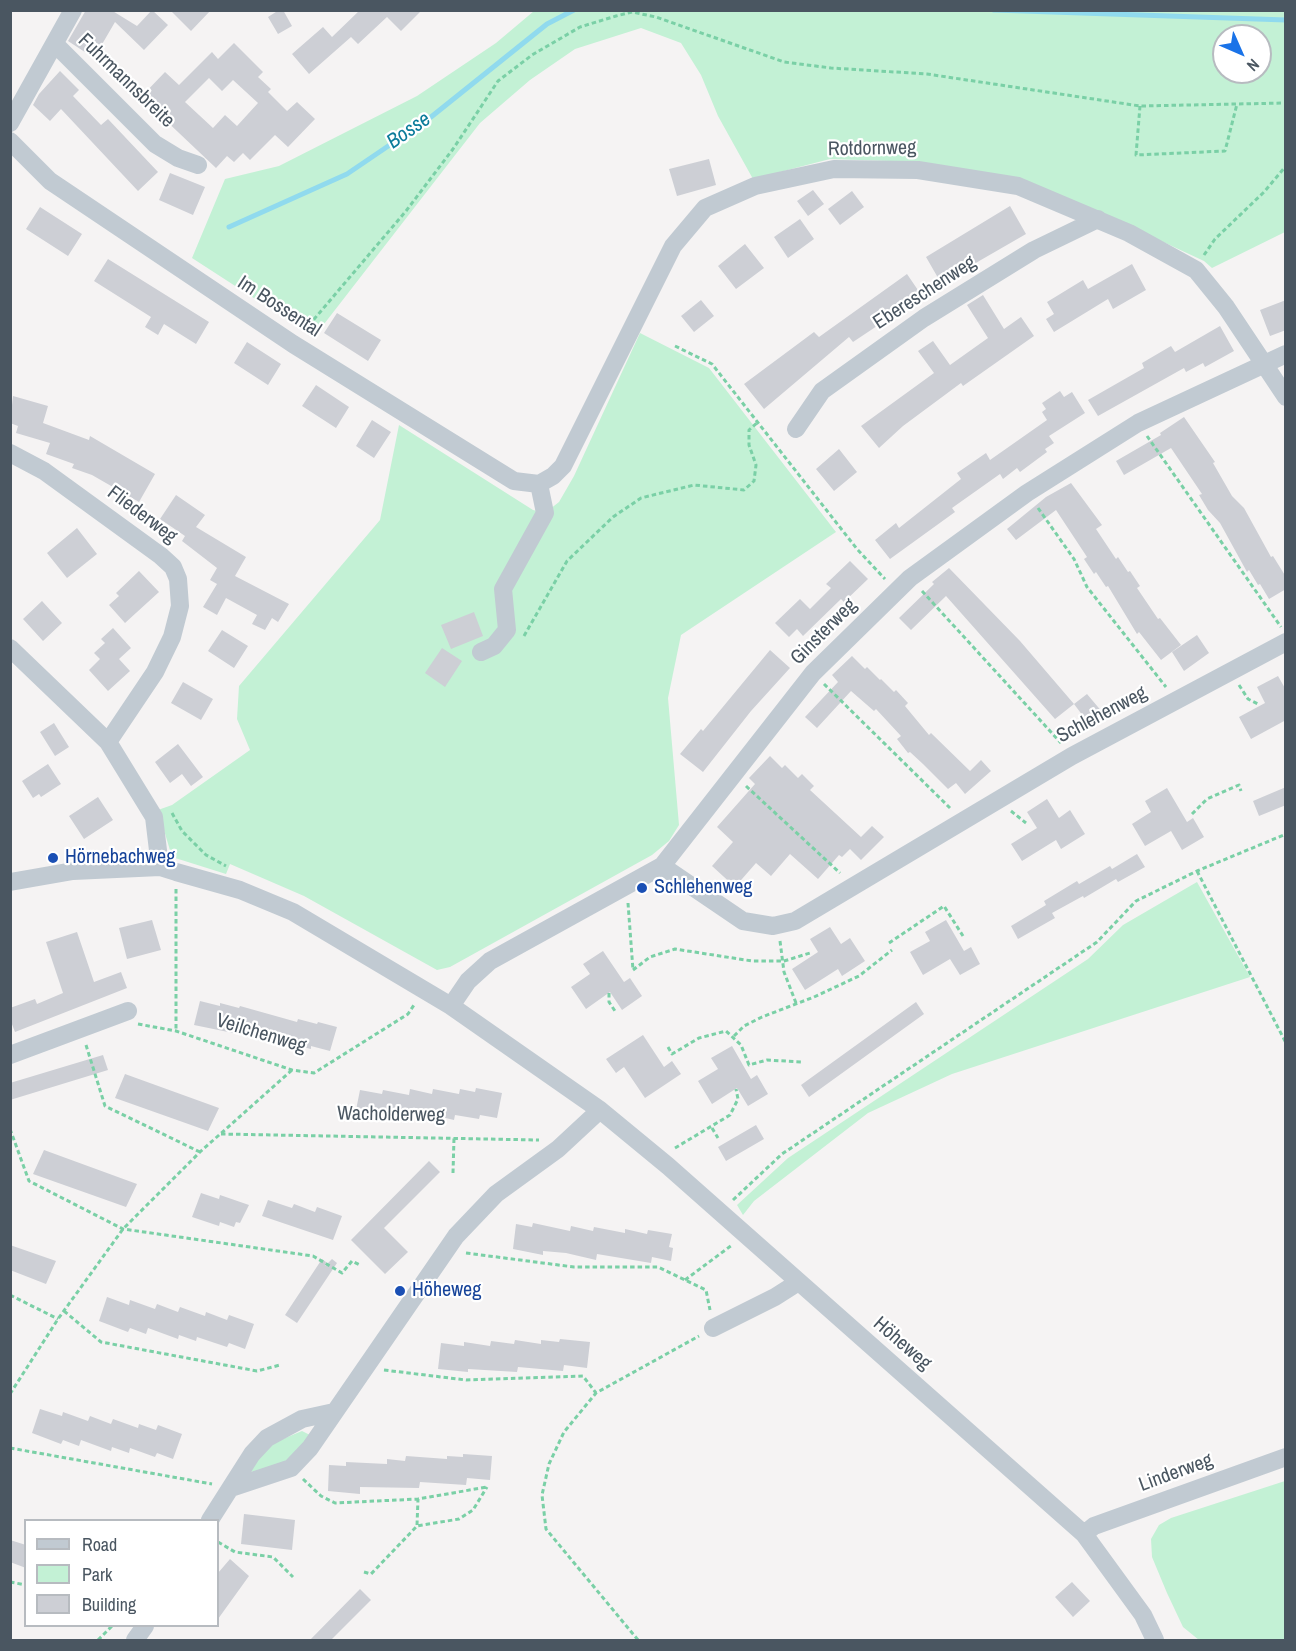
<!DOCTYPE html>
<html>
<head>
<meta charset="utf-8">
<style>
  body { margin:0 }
  #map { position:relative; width:1296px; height:1651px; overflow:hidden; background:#f5f3f3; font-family:"Archivo Narrow",sans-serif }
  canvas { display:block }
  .frame { position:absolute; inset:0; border:12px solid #4a5661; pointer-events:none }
  .legend { position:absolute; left:24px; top:1519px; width:195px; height:108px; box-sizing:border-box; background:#fff; border:2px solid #b7bbc0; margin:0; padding:8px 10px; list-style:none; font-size:18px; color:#4a5661 }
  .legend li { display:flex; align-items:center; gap:12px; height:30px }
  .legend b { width:30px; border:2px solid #b7bbc0 }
  .north { position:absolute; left:1212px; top:24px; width:60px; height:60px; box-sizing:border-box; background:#fff; border:2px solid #b7bbc0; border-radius:50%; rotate:135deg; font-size:16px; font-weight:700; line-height:24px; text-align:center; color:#4a5661 }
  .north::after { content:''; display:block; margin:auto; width:21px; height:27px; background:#1a73e8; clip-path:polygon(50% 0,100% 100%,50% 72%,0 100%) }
</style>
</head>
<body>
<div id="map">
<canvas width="1296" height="1651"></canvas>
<div class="frame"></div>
<ul class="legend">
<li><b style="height:8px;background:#c1cad2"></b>Road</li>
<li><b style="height:16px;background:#c3f1d5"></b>Park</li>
<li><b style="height:16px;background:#cdcfd5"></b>Building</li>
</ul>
<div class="north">N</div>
</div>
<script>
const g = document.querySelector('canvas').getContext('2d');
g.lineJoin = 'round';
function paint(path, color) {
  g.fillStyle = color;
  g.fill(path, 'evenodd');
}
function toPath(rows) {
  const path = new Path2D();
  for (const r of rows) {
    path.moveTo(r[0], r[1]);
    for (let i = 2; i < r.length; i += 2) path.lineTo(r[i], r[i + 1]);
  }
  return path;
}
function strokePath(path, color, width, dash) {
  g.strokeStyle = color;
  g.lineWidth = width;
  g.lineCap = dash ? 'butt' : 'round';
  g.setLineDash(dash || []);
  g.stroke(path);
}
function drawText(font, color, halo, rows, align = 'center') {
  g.font = font + ' "Archivo Narrow",sans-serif';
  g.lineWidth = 4.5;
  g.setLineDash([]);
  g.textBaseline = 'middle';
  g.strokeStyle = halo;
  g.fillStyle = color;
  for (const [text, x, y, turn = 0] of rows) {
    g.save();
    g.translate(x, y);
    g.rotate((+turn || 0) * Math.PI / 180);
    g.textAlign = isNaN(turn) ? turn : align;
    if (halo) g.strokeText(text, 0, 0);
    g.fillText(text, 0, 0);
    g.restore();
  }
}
paint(toPath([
  [534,11,1285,11,1285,232,1212,268,1204,261,1101,213,919,162,830,159,753,179,718,116,701,75,681,43,641,28,575,49,530,80,480,123,314,337,192,258,225,179,279,166,417,96,496,43],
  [1224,36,1260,36,1260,72,1224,72],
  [640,333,709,368,836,532,681,635,668,698,679,825,669,841,652,855,450,967,437,970,304,896,230,864,226,874,172,857,158,810,172,805,250,750,237,719,239,686,380,520,399,425,533,510,545,513,559,502,574,476],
  [1197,882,1250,977,952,1074,868,1113,754,1201,743,1215,737,1205,788,1158,1088,959,1123,925],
  [302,1431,310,1435,288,1462,260,1473,247,1471,273,1443],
  [1285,1481,1285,1640,1199,1640,1183,1627,1167,1593,1152,1557,1151,1539,1159,1525,1171,1518]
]), '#c3f1d5');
strokePath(toPath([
  [994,10,1286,20],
  [229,227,347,174,431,117,547,24,574,10]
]), '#90daee', 5);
paint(toPath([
  [86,10,111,10,137,26,152,10,168,25,144,50,115,22,94,58,68,41],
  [170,10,211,10,191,31],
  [279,10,283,10,292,26,278,34,268,17],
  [360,10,422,10,401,31,387,17,358,44,351,37,309,74,292,54,323,27,332,37],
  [234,43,263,72,258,77,271,89,268,92,287,111,297,102,315,119,288,147,275,135,250,160,243,153,234,162,227,156,216,168,141,97,165,72,179,85,212,52,218,59],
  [209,78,222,91,233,80,258,103,237,126,225,115,213,128,185,102],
  [60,71,79,90,73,96,101,125,108,119,158,172,138,191,61,109,50,121,33,105,39,94],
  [709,159,716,185,677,196,669,169],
  [170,173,205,187,193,215,159,200],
  [813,190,824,204,808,216,797,201],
  [852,191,864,207,840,225,828,209],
  [1010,206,1026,234,941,283,926,257],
  [40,207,82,234,68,256,26,229],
  [800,219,814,239,788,258,774,237],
  [745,244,764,268,736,289,718,266],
  [108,259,209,322,196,344,164,324,158,335,145,327,151,317,94,281],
  [1132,264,1146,290,1113,309,1108,299,1054,332,1046,319,1054,314,1047,302,1083,280,1088,289],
  [907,274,922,296,853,342,849,337,764,409,744,384,814,332,819,337],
  [983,295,1004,329,1021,317,1034,336,963,386,961,383,903,426,879,448,861,426,934,373,918,351,933,341,950,365,988,338,967,305],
  [701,300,714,316,694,332,681,316],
  [1286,300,1286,330,1270,336,1260,310],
  [337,313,381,340,368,361,324,333],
  [1220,326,1234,351,1205,367,1203,363,1186,372,1184,368,1098,416,1088,400,1144,368,1142,363,1171,346,1175,352],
  [247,342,281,364,268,385,234,363],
  [316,385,349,407,336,428,302,406],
  [1060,391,1064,397,1072,392,1085,413,1049,436,1054,443,1045,449,1047,452,1020,472,1017,468,1003,479,1000,474,952,508,955,512,890,559,875,540,896,523,899,528,961,479,957,473,986,453,990,460,1047,420,1042,412,1046,409,1042,403],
  [13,396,48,406,43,423,89,440,90,436,155,474,139,502,92,475,72,468,74,464,46,454,50,443,16,433,18,426,10,423],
  [1184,417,1215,462,1213,463,1232,496,1244,508,1271,557,1273,556,1286,577,1286,589,1269,599,1260,584,1258,585,1249,570,1247,572,1220,523,1208,510,1199,495,1202,494,1171,448,1124,475,1116,461,1161,435,1160,433],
  [372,420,391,432,374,458,356,446],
  [839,449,857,472,834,491,816,469],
  [1071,483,1102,525,1096,529,1116,559,1118,557,1128,572,1130,571,1140,586,1137,588,1158,619,1160,618,1181,645,1161,660,1139,632,1137,634,1108,586,1106,587,1096,572,1094,574,1084,559,1087,557,1056,510,1016,540,1007,529,1046,497],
  [176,495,205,515,196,527,246,557,235,576,289,604,278,622,272,618,265,630,252,624,257,615,226,598,217,615,203,607,217,584,210,580,217,568,182,541,185,536,160,519],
  [77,528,97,554,67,578,47,553],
  [850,561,868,579,844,602,841,599,803,636,797,629,789,637,775,623,800,599,810,609,831,588,826,584],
  [949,568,1020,641,1074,704,1055,719,946,596,911,630,899,618,934,584,932,582],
  [139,571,159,592,125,623,109,605,119,596,116,593],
  [42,601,62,623,43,641,23,619],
  [474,612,483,636,451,649,441,625],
  [113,628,131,648,119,659,130,671,108,691,89,670,100,659,94,653,105,643,101,639],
  [222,630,248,646,234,668,208,651],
  [1197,635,1209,653,1184,671,1172,652],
  [442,648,462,661,445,687,425,673],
  [770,650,790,668,751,711,703,772,680,754,701,729,703,731],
  [852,656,865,669,867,667,880,680,881,679,894,692,896,690,908,703,905,706,929,735,931,733,970,771,981,760,991,771,965,794,956,783,948,789,923,764,910,752,908,753,897,739,901,736,876,709,874,711,851,691,817,728,805,717,838,682,832,675],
  [1278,676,1286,690,1286,720,1251,739,1239,717,1265,703,1257,687],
  [183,682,213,699,201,720,171,703],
  [1087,694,1103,713,1089,724,1074,704],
  [54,723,69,747,55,756,40,732],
  [178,744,203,777,191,786,182,774,170,783,155,762],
  [770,756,782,768,785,765,798,778,802,774,814,786,810,790,861,837,872,826,884,837,861,860,850,849,842,857,839,855,818,879,790,854,771,876,756,863,735,887,712,866,733,842,717,827,755,784,749,778],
  [48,764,61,784,41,797,39,794,33,798,22,781],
  [1286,787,1286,805,1259,816,1253,801],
  [1167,788,1187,822,1193,818,1204,837,1182,850,1171,831,1145,846,1132,824,1151,812,1145,801],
  [98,797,113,820,84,839,69,816],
  [1047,799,1059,818,1070,810,1085,834,1061,849,1056,840,1022,861,1011,844,1037,828,1027,812],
  [1137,854,1145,867,1118,882,1116,879,1084,898,1083,896,1052,913,1055,918,1018,939,1011,926,1046,905,1044,901,1077,881,1079,884,1110,866,1112,869],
  [152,920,161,950,127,959,119,928],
  [946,920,964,951,971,947,980,964,960,975,950,959,923,975,910,952,930,941,925,932],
  [830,927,841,944,850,938,865,961,842,976,838,969,805,990,792,969,818,952,810,939],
  [77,932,94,982,121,972,127,988,15,1032,10,1019,10,1008,35,999,37,1004,63,993,46,942],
  [603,951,624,982,630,978,642,996,622,1010,610,992,586,1009,571,987,590,974,583,964],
  [200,1001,220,1006,220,1003,239,1008,240,1006,297,1022,298,1019,317,1024,318,1022,337,1027,330,1051,311,1046,311,1049,291,1044,291,1046,234,1030,233,1033,194,1025],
  [916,1002,924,1014,809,1097,801,1085],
  [643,1035,664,1067,672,1061,681,1074,645,1098,624,1067,616,1073,606,1059],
  [732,1046,751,1079,757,1075,768,1094,748,1106,737,1088,712,1104,698,1081,718,1069,711,1058],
  [103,1055,108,1070,10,1100,10,1083],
  [125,1074,219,1108,208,1131,115,1098],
  [476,1088,502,1093,497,1118,480,1115,479,1119,455,1115,454,1120,437,1116,436,1120,405,1115,404,1120,387,1117,386,1121,355,1115,360,1090,382,1094,383,1090,409,1095,410,1089,432,1094,433,1089,459,1094,460,1089,475,1092],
  [756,1125,764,1139,726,1161,718,1147],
  [44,1150,137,1184,126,1207,33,1174],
  [429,1161,440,1172,384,1228,408,1252,385,1274,351,1240],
  [201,1193,219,1199,220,1195,249,1205,240,1223,236,1222,234,1227,220,1222,219,1226,192,1217],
  [268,1200,292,1208,294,1204,315,1212,317,1207,342,1216,333,1240,262,1216],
  [533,1223,570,1231,571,1226,593,1231,594,1227,625,1233,625,1229,647,1234,648,1230,672,1234,669,1247,673,1248,671,1261,652,1257,651,1263,597,1254,596,1260,566,1253,543,1251,543,1255,513,1249,516,1224,532,1227],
  [10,1245,56,1261,46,1284,10,1270],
  [322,1259,326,1262,325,1266,332,1259,337,1263,297,1323,285,1315],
  [107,1297,129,1305,130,1300,155,1309,157,1304,178,1312,180,1307,205,1316,206,1312,227,1320,229,1315,254,1324,245,1349,229,1343,227,1347,197,1337,196,1341,179,1335,178,1339,148,1328,146,1334,130,1328,128,1332,99,1321],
  [560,1339,590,1342,587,1368,564,1365,563,1371,518,1367,517,1372,468,1369,468,1372,438,1369,441,1343,464,1346,464,1342,490,1346,491,1341,514,1344,515,1340,541,1344,541,1340,559,1342],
  [40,1409,62,1416,63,1412,88,1421,90,1416,111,1424,113,1419,138,1428,139,1424,156,1430,158,1425,182,1434,173,1459,157,1453,155,1457,130,1448,129,1453,112,1447,111,1451,81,1440,79,1446,63,1440,61,1444,32,1433],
  [463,1454,492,1456,490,1480,467,1478,466,1485,420,1482,419,1488,360,1487,360,1494,328,1491,329,1465,346,1466,346,1462,387,1464,387,1459,405,1461,406,1456,447,1459,447,1456,463,1457],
  [244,1514,295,1520,292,1550,241,1544],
  [10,1540,26,1545,26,1568,10,1562],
  [230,1559,249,1576,218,1619,218,1573],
  [1072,1582,1090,1601,1073,1617,1055,1597],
  [360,1589,371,1600,330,1641,309,1641]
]), '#cdcfd5');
strokePath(toPath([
  [1140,106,1136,155,1225,151,1237,104],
  [1204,255,1215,239,1264,192,1286,166],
  [304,331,406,211,453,149,498,81,532,55,580,27,616,16,632,12,656,17,784,62,831,68,927,74,1140,106,1286,103],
  [675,346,712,364,857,549,885,579],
  [1147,436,1281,627],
  [1038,508,1074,559,1087,587,1166,687],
  [922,591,1061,743],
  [524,636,567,561,613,517,641,498,694,485,744,490,754,481,756,465,749,445,749,430,758,422],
  [824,684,950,808],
  [1239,685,1248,699,1258,704],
  [746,786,840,873],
  [1011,811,1026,823],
  [172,813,182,831,206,855,226,866],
  [1192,814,1207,799,1239,785,1241,791],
  [1197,871,1286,1043],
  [176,889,176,1031],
  [628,903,633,970],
  [780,941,784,972,796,1003],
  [889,943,944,906,963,936],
  [633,970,650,957,675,949,752,961,784,961,810,953],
  [609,993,609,1002,615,1011],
  [138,1024,176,1031,292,1070,314,1073,408,1014,414,1005],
  [734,1036,744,1026,762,1017,814,997,859,976,892,950],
  [86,1045,105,1106,200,1152],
  [668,1047,672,1054,699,1038,726,1031,741,1045,749,1065,767,1060,803,1062],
  [712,1128,718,1138],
  [10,1129,29,1181,123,1229,313,1256,342,1273,352,1261,360,1265],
  [221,1134,539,1140],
  [675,1148,730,1115,738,1099,736,1089],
  [453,1173,454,1138],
  [733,1200,782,1154,1097,942,1136,901,1197,871,1286,834],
  [466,1253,574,1267,658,1267,706,1290,710,1310],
  [685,1280,732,1245],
  [10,1295,58,1319],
  [64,1311,101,1342,257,1371,280,1365],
  [384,1370,466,1380,583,1376,596,1393],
  [10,1394,58,1319,123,1229,200,1152,292,1070],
  [10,1448,212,1484],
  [303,1479,321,1496,335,1503,418,1499,487,1487],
  [417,1525,418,1499],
  [218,1542,235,1552,273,1557,293,1577],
  [364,1572,371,1574,417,1526,459,1519,473,1510,487,1487],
  [10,1582,26,1585],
  [98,1640,112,1626],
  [638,1640,546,1529,542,1495,549,1464,564,1432,596,1393,699,1336]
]), '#7ad0a6', 3, [4.5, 3]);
strokePath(toPath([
  [55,44,155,144,178,158,198,165],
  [10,123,73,10],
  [10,141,50,181,293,344,514,481,539,484],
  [796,429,822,391,924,318,1034,250,1098,219],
  [10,453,44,471,161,556,173,567,178,579,180,606,172,637,155,672,108,742],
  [539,484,553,476,563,466,673,246,705,208,755,186,834,169,918,170,1018,186,1129,233,1196,270,1226,307,1286,397],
  [10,648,108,742,154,817,160,867],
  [481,652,494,646,507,630,503,589,545,513,539,484],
  [662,866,743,921,773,926,795,921,1072,756,1286,642],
  [10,882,73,871,160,867,176,872,240,890,293,912,451,1006,600,1110,668,1166,1084,1534,1143,1615,1155,1640],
  [451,1006,468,981,490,961,662,866,813,673,910,578,1027,493,1138,423,1286,354],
  [10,1055,128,1011],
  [713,1328,775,1297,797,1283],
  [231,1488,291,1468,310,1448,456,1236,496,1194,558,1149,600,1110],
  [210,1520,252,1454,267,1438,302,1419,334,1412],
  [1084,1534,1094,1526,1286,1457],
  [135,1640,145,1626]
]), '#c1cad2', 18);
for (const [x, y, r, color] of [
  [53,858,6,"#1a4fb4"],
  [642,888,6,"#1a4fb4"],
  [400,1291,6,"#1a4fb4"]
]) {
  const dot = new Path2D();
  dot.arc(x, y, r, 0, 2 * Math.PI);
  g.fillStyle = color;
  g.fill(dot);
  strokePath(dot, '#fff', 2);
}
drawText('20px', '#4a5661', '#fff', [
  ["Fuhrmannsbreite",126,81,44],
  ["Rotdornweg",872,149,-1],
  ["Ebereschenweg",925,293,-33],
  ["Im Bossental",279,307,33],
  ["Fliederweg",142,515,37],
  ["Ginsterweg",824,632,-45],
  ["Schlehenweg",1102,715,-28],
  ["Veilchenweg",261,1034,17],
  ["Wacholderweg",391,1115,1],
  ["Höheweg",902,1344,41],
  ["Linderweg",1176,1473,-20]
]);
drawText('20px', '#164399', '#fff', [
  ["Hörnebachweg",65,858],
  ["Schlehenweg",654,888],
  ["Höheweg",412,1291]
], 'left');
drawText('italic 21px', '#0c7c9b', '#fff', [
  ["Bosse",409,131,-35]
]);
</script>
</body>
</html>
